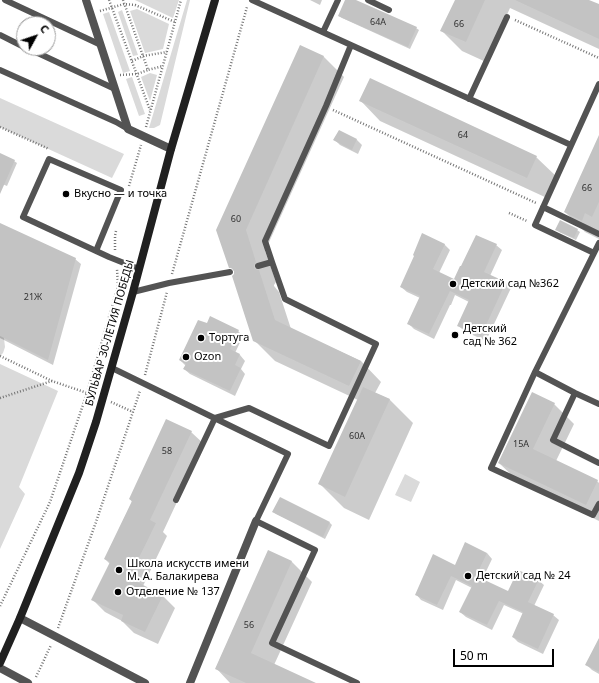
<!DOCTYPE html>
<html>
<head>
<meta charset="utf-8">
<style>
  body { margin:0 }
  #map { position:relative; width:599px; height:683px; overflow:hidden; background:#fff; font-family:"Noto Sans",sans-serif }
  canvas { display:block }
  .north { position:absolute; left:16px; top:16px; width:40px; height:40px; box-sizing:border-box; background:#fff; border:1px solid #999; border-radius:50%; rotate:50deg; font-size:11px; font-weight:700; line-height:16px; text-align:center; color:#000 }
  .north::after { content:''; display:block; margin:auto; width:14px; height:18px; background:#000; clip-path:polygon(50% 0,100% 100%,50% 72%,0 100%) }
  .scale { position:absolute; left:453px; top:649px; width:101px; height:18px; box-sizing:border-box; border:2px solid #000; border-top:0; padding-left:5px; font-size:12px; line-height:14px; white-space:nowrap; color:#000; -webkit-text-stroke:3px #fff; paint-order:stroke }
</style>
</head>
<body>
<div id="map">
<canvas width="599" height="683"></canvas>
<div class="north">С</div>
<div class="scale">50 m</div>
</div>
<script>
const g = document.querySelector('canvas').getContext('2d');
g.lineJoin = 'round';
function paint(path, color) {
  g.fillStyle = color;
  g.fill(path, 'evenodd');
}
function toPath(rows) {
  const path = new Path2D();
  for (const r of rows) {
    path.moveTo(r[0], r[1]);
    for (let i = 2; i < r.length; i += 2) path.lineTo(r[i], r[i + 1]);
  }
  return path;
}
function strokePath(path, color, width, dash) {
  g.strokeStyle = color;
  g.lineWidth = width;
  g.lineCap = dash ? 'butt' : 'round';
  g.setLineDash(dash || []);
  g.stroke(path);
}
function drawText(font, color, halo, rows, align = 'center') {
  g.font = font + ' "Noto Sans",sans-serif';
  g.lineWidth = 4;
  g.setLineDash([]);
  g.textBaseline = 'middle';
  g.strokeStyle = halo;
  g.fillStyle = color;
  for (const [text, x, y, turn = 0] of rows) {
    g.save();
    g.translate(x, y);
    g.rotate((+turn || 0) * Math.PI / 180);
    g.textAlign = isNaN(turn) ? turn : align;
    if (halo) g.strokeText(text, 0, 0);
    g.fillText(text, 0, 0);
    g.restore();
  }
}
paint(toPath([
  [135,0,179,0,173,18],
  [187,0,190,0,160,125,154,128,149,128],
  [137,9,169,24,163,49,145,53,130,11],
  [122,10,138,55,133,56,118,12],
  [109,12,130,71,123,73,103,14],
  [150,73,157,75,150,101,141,77],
  [132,77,145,114,139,116,126,79],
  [0,98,124,154,112,178,0,127],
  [0,328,3,330,5,347,3,353,0,356],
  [0,364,58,391,19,487,25,494,0,549],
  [405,474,420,482,411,502,395,495]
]), '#dadada');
paint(toPath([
  [310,0,322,0,320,5],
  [346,0,353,0,416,28,419,30,410,49,342,18,339,16],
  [456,0,587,0,599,5,599,49,510,8,486,62,462,51,442,31],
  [300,46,324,57,344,77,265,251,276,282,274,285,274,286,279,292,291,329,361,361,381,382,375,393,389,399,413,423,369,520,344,508,320,484,358,400,275,361,254,340,235,272,230,267],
  [360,100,536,157,557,177,547,198,380,121],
  [339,131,357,140,362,145,358,154,340,145,335,140],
  [599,138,599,239,585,232,565,212],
  [0,155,14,161,17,163,7,186,0,183],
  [0,224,75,259,81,264,53,365,0,338],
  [557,229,577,230,580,232,576,240,559,232],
  [444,244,450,250,439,273,454,280,496,245,502,250,490,276,506,283,511,288,486,341,464,331,458,325,469,302,455,295,451,305,450,305,434,339,414,329,409,324,420,298,407,292,401,287],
  [238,331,243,336,235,353,240,355,245,361,241,369,245,374,235,396,190,374,184,369,186,366,180,360],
  [554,404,574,424,556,461,597,481,599,483,599,521,520,483,499,463],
  [191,432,204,444,163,532,167,536,143,586,163,596,175,608,158,644,134,633,122,621,105,612,93,600,110,564,105,559,132,502,130,499],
  [274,512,330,523,332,525,325,539,276,514],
  [268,552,292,562,312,582,274,665,314,683,230,683,216,668],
  [487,553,492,559,482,580,509,593,538,580,544,585,534,606,553,615,559,620,543,654,518,642,513,637,524,614,504,605,492,630,466,617,460,612,472,588,456,580,443,610,421,600,416,594,456,566],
  [599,639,599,674,592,670,587,665]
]), '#0003');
paint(toPath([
  [345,0,356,0,417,27,408,47,338,16],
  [455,0,485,0,466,42,440,31],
  [515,0,589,0,599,4,599,39],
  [300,45,324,56,246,230,256,262,254,265,254,268,257,270,259,270,275,320,361,361,349,386,253,341,232,276,234,274,234,271,232,268,229,268,216,230],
  [370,78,537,156,527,178,359,101],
  [339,130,357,139,352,150,333,140],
  [599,135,599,202,592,217,585,213,582,221,564,212],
  [0,153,15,160,0,194],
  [560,220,578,229,574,238,555,230],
  [0,223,76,258,48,360,0,336],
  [422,233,445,244,433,269,454,279,460,266,461,266,476,235,497,244,484,272,506,282,481,336,457,326,469,300,450,291,429,334,407,324,420,296,400,287,414,256,413,255],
  [210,316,239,330,230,349,240,354,235,365,241,368,230,391,183,369,186,364,179,360,198,320,207,323],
  [363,387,390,399,345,497,318,484],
  [532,392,555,403,533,449,598,480,586,505,498,463],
  [166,419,192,431,150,520,156,523,129,578,163,595,145,632,121,621,123,615,91,600,110,562,104,559,132,501,129,499],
  [280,497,330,522,323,537,272,512],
  [465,542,487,553,476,576,508,591,518,570,539,579,528,602,554,614,538,649,512,637,523,612,499,601,487,625,459,612,472,586,451,576,437,605,415,595,433,554,455,565],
  [268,550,292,561,251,653,316,683,246,683,215,669],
  [599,638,599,672,585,665]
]), '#c3c3c3');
strokePath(toPath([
  [109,0,150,110],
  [123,0,148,70,163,66],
  [100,11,124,4,135,5,175,22],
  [515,20,599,58],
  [132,61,143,56,167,52],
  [120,75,137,74,148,70],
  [333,110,536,203],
  [0,127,49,149],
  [146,127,181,0],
  [129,186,141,145],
  [509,213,527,221],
  [115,250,115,236,116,231],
  [172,274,247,7],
  [0,356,52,381,93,395],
  [145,375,167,292],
  [0,398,52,381],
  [111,402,133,412],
  [0,606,50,502,87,393,118,286,117,269],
  [58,628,96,522,140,391],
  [36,677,51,645]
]), '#757575', 2.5, [1, 2]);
strokePath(toPath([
  [5,0,101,45],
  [252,0,571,145],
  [368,0,389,10],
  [323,32,338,0],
  [0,35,24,47],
  [27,48,115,89],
  [0,70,116,122,128,129],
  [469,99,507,17],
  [543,207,599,234],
  [599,243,535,372,491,468,593,515,599,504],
  [96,251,121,190,49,159,23,217,109,257,139,269],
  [594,253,535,225,599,84],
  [258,266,272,262,265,241,326,106,351,45],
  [133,292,169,283,230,272],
  [112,368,288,454,256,521,315,550,272,643,357,683],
  [535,372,575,393,599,404],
  [575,393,553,440,599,463],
  [176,500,215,418,249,408,329,446,376,344,285,299,272,262]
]), '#535353', 6);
strokePath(toPath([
  [86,0,128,129,171,149],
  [20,618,145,683],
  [0,668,28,683],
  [190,683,256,521]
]), '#535353', 8);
strokePath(toPath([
  [0,663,20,618,79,473,96,422,133,292,171,149,215,0]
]), '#202020', 8);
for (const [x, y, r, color] of [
  [66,194,4,"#000"],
  [453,284,4,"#000"],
  [455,335,4,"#000"],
  [201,338,4,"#000"],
  [186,357,4,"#000"],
  [119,570,4,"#000"],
  [468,576,4,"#000"],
  [118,592,4,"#000"]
]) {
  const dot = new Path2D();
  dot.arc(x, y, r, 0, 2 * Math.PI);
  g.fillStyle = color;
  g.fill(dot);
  strokePath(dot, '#fff', 1.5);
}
drawText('9px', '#313131', null, [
  ["64А",378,22],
  ["66",459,24],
  ["64",463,135],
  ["66",587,188],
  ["60",236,219],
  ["21Ж",33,297],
  ["60А",357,436],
  ["15А",521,444],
  ["58",167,451],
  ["56",249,625]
]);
drawText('11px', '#000', '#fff', [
  ["Вкусно — и точка",74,194],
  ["Детский сад №362",461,284],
  ["Детский",463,329],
  ["сад № 362",463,342],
  ["Тортуга",209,338],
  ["Ozon",194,357],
  ["Школа искусств имени",127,564],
  ["М. А. Балакирева",127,577],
  ["Детский сад № 24",476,576],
  ["Отделение № 137",126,592]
], 'left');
drawText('11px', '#000', '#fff', [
  ["БУЛЬВАР 30-ЛЕТИЯ ПОБЕДЫ",110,333,-74]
]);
</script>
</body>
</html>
